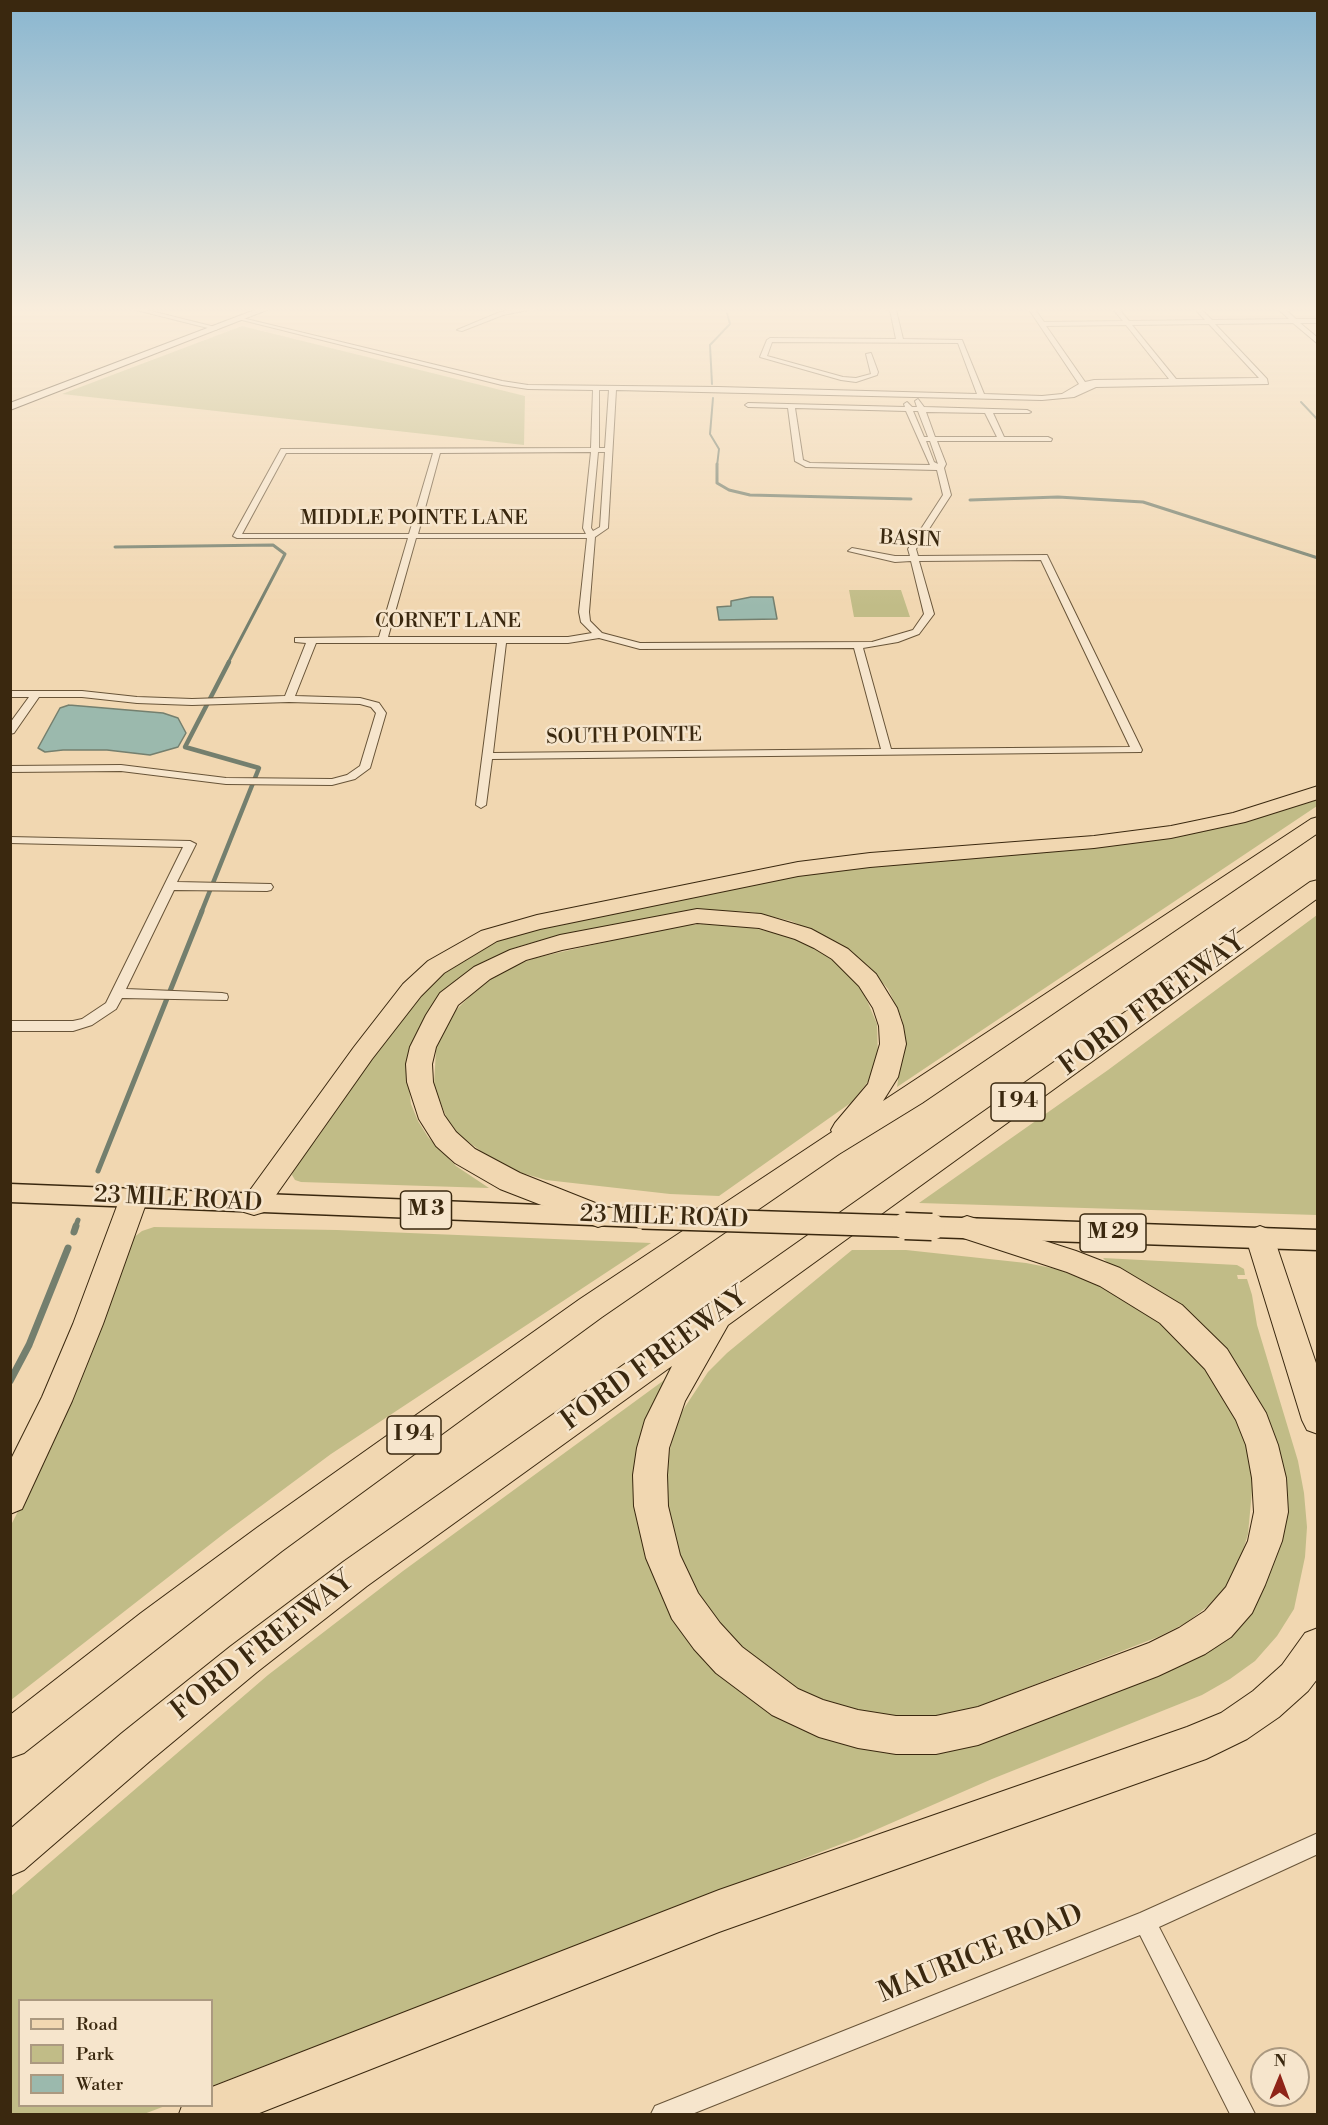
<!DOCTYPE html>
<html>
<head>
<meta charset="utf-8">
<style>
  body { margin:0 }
  #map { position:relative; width:1328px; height:2125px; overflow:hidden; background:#f1d7b1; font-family:"Libre Bodoni",serif }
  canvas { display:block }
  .frame { position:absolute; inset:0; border:12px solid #3a280f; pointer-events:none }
  .legend { position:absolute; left:18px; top:1999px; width:195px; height:108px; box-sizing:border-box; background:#f6e5cc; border:2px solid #ab9980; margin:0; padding:8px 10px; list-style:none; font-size:18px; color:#3a280f }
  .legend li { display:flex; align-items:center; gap:12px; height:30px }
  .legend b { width:30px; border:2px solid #ab9980 }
  .north { position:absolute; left:1250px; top:2047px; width:60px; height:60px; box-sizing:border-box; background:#f6e5cc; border:2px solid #ab9980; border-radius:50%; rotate:1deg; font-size:16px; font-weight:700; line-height:24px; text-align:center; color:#3a280f }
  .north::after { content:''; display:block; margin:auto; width:21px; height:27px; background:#8f2418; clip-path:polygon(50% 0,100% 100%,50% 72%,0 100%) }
</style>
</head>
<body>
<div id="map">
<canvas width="1328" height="2125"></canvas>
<div class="frame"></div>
<ul class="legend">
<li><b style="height:8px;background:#f1d7b1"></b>Road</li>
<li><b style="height:16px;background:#c1bc87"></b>Park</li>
<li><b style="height:16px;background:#9bb9ad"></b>Water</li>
</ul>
<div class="north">N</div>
</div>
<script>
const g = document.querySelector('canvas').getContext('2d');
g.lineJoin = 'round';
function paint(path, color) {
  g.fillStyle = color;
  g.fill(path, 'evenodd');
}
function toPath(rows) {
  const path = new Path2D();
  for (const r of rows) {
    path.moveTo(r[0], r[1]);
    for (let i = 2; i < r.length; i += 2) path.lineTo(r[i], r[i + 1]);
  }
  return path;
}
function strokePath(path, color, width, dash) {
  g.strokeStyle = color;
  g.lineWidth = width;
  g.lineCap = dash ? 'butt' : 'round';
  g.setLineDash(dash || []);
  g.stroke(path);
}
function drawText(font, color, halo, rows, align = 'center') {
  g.font = font + ' "Libre Bodoni",serif';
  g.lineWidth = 5;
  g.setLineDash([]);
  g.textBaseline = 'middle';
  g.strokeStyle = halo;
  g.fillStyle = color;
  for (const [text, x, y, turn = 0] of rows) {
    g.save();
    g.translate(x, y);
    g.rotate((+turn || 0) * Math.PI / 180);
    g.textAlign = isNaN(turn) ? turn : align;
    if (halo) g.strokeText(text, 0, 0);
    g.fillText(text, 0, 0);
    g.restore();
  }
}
paint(toPath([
  [242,326,525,396,524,445,62,394],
  [849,590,901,590,910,617,854,617],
  [1317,800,1317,806,897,1087,904,1037,902,1019,888,989,867,965,841,944,791,921,752,912,692,910,538,941,514,948,478,965,429,1011,414,1038,407,1071,411,1104,418,1121,428,1137,456,1166,489,1188,301,1182,295,1180,292,1175,293,1168,305,1150,316,1140,405,1010,435,978,500,939,519,932,767,880,835,869,1153,841,1242,823],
  [1317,915,1317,1215,919,1203,1108,1070],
  [702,924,745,926,788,936,823,953,840,966,863,991,877,1024,878,1057,874,1074,852,1102,719,1196,670,1194,546,1180,515,1171,493,1160,459,1135,447,1119,434,1086,436,1049,442,1030,453,1013,480,986,514,966,535,958,676,926],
  [154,1227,337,1230,651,1243,331,1454,226,1532,11,1700,11,1525,40,1468,133,1238,142,1231],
  [852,1250,906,1250,1026,1263,1057,1269,1110,1290,1161,1321,1201,1362,1230,1404,1249,1454,1253,1480,1248,1534,1240,1560,1227,1585,1208,1606,1186,1623,1158,1637,977,1707,936,1716,898,1716,861,1712,828,1702,800,1690,769,1671,742,1649,706,1609,681,1561,668,1513,666,1487,667,1462,673,1436,681,1413,708,1372,727,1353],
  [1103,1258,1237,1265,1244,1269,1245,1275,1237,1275,1238,1279,1247,1279,1252,1295,1257,1325,1298,1461,1304,1493,1307,1527,1305,1557,1294,1609,1277,1636,1255,1661,1230,1679,1202,1695,992,1779,857,1838,212,2086,212,2000,20,2000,20,2106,165,2106,144,2114,11,2114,11,1896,268,1675,403,1571,667,1378,646,1432,689,1631,899,1749,1242,1616,1267,1429]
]), '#c1bc87');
const water = toPath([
  [751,597,773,597,777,619,719,620,717,607,731,606,731,601,751,597],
  [69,705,163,713,178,718,186,733,178,747,150,755,107,750,63,750,45,752,38,748,60,708,69,705]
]);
paint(water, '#9bb9ad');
strokePath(water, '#747f6e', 1.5);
strokePath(toPath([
  [712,384,710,345,730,324,727,313],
  [713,398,710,434,719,449,717,466],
  [1301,402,1318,420]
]), '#747f6e', 2);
strokePath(toPath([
  [717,464,717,483,729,490,750,495,911,499],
  [970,500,1058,497,1143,502,1318,558],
  [115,547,273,545,285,554,228,663]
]), '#747f6e', 3);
strokePath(toPath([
  [201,913,259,768,185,747,229,662]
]), '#747f6e', 4.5);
strokePath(toPath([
  [98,1171,202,911],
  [75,1228,78,1220]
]), '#747f6e', 5);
strokePath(toPath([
  [74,1232,76,1226],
  [10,1381,29,1345,68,1248]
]), '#747f6e', 7);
const minor = toPath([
  [128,308,139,308,219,328,216,330,128,308],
  [522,308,538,308,503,315,462,331,457,330,500,312,522,308],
  [867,308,926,308,896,310,903,339,962,340,984,394,1042,396,1062,394,1079,384,1028,308,1034,308,1044,322,1123,321,1112,308,1118,308,1129,321,1205,320,1194,308,1200,308,1212,320,1289,319,1277,308,1284,308,1296,319,1318,319,1318,323,1300,323,1318,338,1318,344,1293,323,1215,324,1267,379,1268,384,1096,387,1074,397,1042,400,616,390,608,528,595,537,589,612,590,621,602,633,640,643,872,642,913,630,924,614,911,561,895,562,848,551,852,548,895,556,910,556,908,549,943,495,937,470,806,467,795,461,788,408,748,407,745,405,748,403,905,407,904,404,907,402,912,407,917,407,915,401,918,399,924,407,1027,410,1031,412,1029,413,993,413,1004,437,1048,437,1052,439,1051,441,937,441,946,464,944,468,951,495,916,549,918,556,1047,555,1142,750,1141,752,492,759,486,805,481,808,476,805,497,643,316,643,295,696,360,698,379,703,386,713,370,768,355,779,332,785,226,784,121,771,10,772,10,766,121,765,226,778,332,779,347,775,360,766,376,713,371,707,360,704,289,702,192,705,137,703,82,697,39,697,14,733,10,734,10,723,29,697,10,697,10,691,82,691,137,697,192,699,285,696,306,643,295,642,295,638,379,637,408,538,237,538,233,536,281,449,591,448,593,390,528,389,502,385,238,319,238,317,502,381,528,385,718,387,977,394,958,343,772,342,767,356,843,377,856,378,871,374,866,354,871,353,878,372,877,375,856,382,841,380,760,357,767,340,770,338,896,339,890,310,867,308],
  [1209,324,1259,378,1176,379,1132,325,1209,324],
  [1126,325,1169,379,1094,380,1085,382,1046,326,1126,325],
  [599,390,609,390,605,448,599,448,599,390],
  [795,408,906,411,930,465,810,463,803,460,795,408],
  [913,411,918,411,928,437,924,437,913,411],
  [926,412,985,413,997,437,935,437,926,412],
  [926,441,930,441,938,464,934,462,926,441],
  [591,452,583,528,586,534,418,534,440,453,591,452],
  [598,452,605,452,600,527,593,531,591,528,598,452],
  [286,453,433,453,409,534,242,534,286,453],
  [416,538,587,538,579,612,581,622,592,633,568,637,388,637,416,538],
  [1041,560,1130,747,891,749,863,648,898,642,919,634,934,614,919,561,1041,560],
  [599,638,640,649,854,648,881,749,493,753,506,643,568,643,599,638],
  [10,837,190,841,196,844,177,882,271,884,273,887,271,890,267,891,174,890,126,989,222,993,227,994,228,997,227,1000,122,998,116,1009,92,1025,73,1031,10,1031,10,1021,73,1021,82,1019,106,1003,183,847,10,843,10,837],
  [1318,1833,1318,1854,1159,1927,1255,2114,1230,2114,1140,1935,692,2114,651,2114,655,2106,1140,1913,1318,1833]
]);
const secondary = toPath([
  [260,308,272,308,10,410,10,403,260,308]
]);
const primary = toPath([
  [10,1184,642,1209,650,1211,654,1218,650,1225,642,1227,10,1202,10,1184],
  [932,1217,1318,1230,1318,1250,932,1237,924,1234,920,1227,924,1220,932,1217]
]);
const motorway = toPath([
  [1318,786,1318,799,1245,822,1171,838,1094,848,870,867,798,876,540,929,497,941,444,973,421,996,372,1059,264,1212,254,1215,244,1212,240,1204,354,1047,403,984,428,961,481,931,537,915,798,862,870,853,1094,836,1171,826,1233,813,1318,786],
  [1318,817,1318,833,922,1103,839,1154,602,1317,282,1551,24,1753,10,1758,10,1715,141,1613,258,1527,580,1299,832,1132,831,1130,835,1123,868,1084,880,1044,879,1026,873,1008,859,986,832,959,814,948,795,939,759,928,697,923,562,950,526,960,490,979,458,1005,436,1047,432,1064,433,1082,444,1115,456,1132,475,1149,520,1173,608,1208,612,1216,608,1224,598,1227,500,1189,455,1163,436,1146,419,1119,407,1082,406,1064,410,1047,426,1015,440,993,474,967,510,950,560,935,697,909,761,914,811,929,848,949,876,974,897,1008,903,1026,906,1044,898,1077,883,1101,1311,819,1318,817],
  [1318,880,1318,898,728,1325,685,1401,669,1448,667,1475,668,1506,680,1555,698,1593,720,1623,742,1647,798,1689,823,1700,858,1710,896,1716,936,1716,978,1707,1149,1643,1179,1628,1205,1611,1226,1587,1248,1541,1254,1512,1252,1478,1246,1445,1236,1420,1205,1369,1160,1323,1100,1286,1067,1272,957,1236,953,1228,957,1220,967,1216,1076,1251,1120,1268,1182,1305,1227,1349,1266,1413,1278,1445,1286,1478,1288,1512,1282,1541,1265,1585,1252,1613,1231,1637,1205,1654,1158,1676,978,1745,936,1754,896,1754,858,1748,819,1737,772,1715,716,1673,694,1649,672,1619,646,1558,634,1506,633,1475,637,1448,645,1420,672,1366,367,1586,257,1672,150,1761,24,1870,10,1876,10,1829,122,1733,231,1646,343,1562,1310,882,1318,880],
  [134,1187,144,1190,148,1198,103,1324,72,1401,22,1509,10,1514,10,1461,42,1397,73,1324,120,1198,124,1190,134,1187],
  [1260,1226,1270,1230,1274,1238,1318,1369,1318,1434,1307,1430,1302,1420,1246,1238,1250,1230,1260,1226],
  [1318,1628,1318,1678,1308,1691,1279,1717,1247,1739,1206,1759,719,1932,257,2114,179,2114,182,2106,212,2106,212,2087,719,1890,1187,1727,1221,1713,1253,1691,1282,1665,1305,1633,1318,1628]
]);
strokePath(minor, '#685438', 2);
strokePath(secondary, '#3a280f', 2);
strokePath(primary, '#3a280f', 3);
strokePath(motorway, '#3a280f', 2);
paint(minor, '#f6e5cc');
paint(secondary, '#f6e5cc');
paint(primary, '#f1d7b1');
paint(motorway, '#f1d7b1');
const primaryBridgeFar1 = toPath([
  [642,1218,932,1227]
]);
const primaryBridge = toPath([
  [905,1226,932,1227]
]);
strokePath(primaryBridgeFar1, '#3a280f', 24, []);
strokePath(primaryBridge, '#3a280f', 29, []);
strokePath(primaryBridgeFar1, '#f1d7b1', 21);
strokePath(primaryBridge, '#f1d7b1', 26);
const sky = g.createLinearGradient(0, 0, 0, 606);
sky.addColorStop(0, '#89b6d0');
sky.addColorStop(0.51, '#f9eddc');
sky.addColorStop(1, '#f9eddc00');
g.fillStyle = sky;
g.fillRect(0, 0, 1328, 606);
drawText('20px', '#3a280f', '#f6e5cc', [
  ["MIDDLE POINTE LANE",414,519],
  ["BASIN",910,540,3],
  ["CORNET LANE",448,622],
  ["SOUTH POINTE",624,737,-1]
]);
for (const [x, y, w] of [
  [1018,1102,54],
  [426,1210,51],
  [1113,1233,66],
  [414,1435,54]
]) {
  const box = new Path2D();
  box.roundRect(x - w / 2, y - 19, w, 38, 4.5);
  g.fillStyle = '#f6e5cc';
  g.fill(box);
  strokePath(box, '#3a280f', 1.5);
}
drawText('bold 22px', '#3a280f', null, [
  ["I 94",1018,1102],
  ["M 3",426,1210],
  ["M 29",1113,1233],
  ["I 94",414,1435]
]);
drawText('24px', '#3a280f', '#f6e5cc', [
  ["23 MILE ROAD",178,1200,3],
  ["23 MILE ROAD",664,1218,2]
]);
drawText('28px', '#3a280f', '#f6e5cc', [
  ["FORD FREEWAY",1153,1005,-36],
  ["FORD FREEWAY",655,1360,-36],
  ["FORD FREEWAY",263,1647,-38],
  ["MAURICE ROAD",981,1955,-22]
]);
</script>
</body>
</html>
